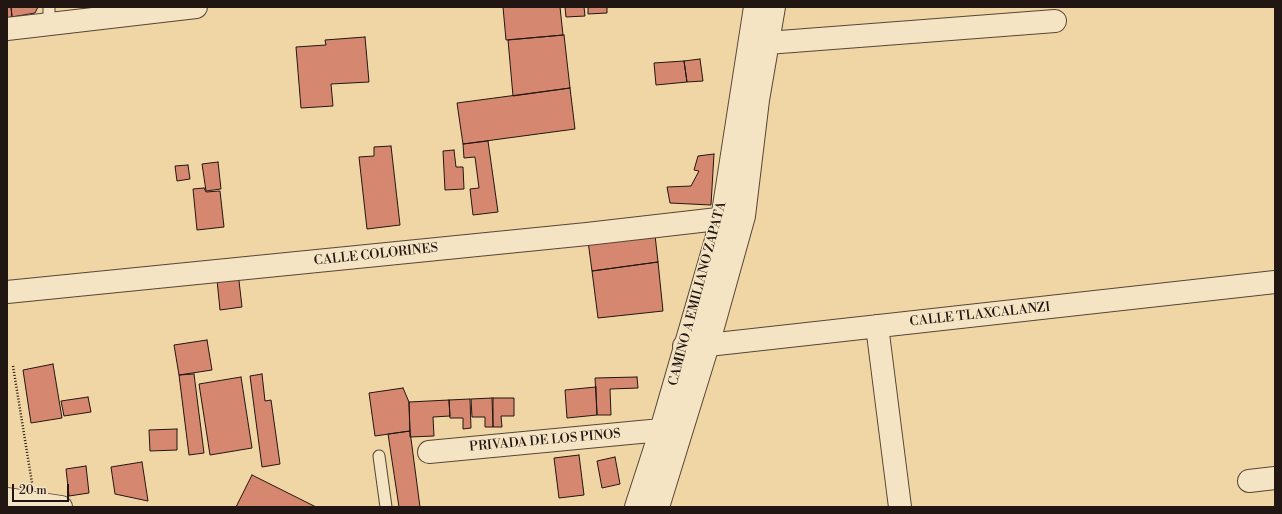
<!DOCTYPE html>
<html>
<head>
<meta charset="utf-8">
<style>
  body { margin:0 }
  #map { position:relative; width:1282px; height:514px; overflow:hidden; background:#f0d5a5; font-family:"Libre Bodoni",serif }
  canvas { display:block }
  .frame { position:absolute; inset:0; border:8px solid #221612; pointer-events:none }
  .scale { position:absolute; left:12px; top:484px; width:57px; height:18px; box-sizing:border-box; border:2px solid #221612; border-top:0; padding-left:5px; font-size:12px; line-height:14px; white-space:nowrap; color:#221612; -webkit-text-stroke:3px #f5e4c4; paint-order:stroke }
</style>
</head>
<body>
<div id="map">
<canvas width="1282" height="514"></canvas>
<div class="frame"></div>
<div class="scale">20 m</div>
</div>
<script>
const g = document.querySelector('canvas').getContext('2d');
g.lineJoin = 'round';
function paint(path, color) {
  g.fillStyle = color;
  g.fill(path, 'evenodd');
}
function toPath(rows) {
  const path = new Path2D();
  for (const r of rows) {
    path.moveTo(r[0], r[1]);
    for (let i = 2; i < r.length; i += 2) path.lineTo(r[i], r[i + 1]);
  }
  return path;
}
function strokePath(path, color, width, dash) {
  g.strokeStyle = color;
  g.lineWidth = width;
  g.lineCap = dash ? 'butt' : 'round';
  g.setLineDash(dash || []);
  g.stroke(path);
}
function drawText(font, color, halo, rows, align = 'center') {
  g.font = font + ' "Libre Bodoni",serif';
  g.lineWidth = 3;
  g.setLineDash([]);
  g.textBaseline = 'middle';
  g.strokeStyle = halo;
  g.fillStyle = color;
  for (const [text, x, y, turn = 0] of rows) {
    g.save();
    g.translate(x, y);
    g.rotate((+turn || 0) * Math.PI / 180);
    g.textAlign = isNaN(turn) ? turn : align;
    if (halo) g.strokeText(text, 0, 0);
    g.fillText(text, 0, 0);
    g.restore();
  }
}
const building = toPath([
  [7,7,11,7,12,17,7,18,7,7],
  [11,7,38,7,35,13,12,17,11,7],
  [503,7,560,7,563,35,506,40,503,7],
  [565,7,584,7,585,16,566,17,565,7],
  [588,7,607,7,607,13,588,14,588,7],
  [564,35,570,88,513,96,508,40,564,35],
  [365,37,369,82,331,84,333,106,301,108,296,47,326,45,325,40,365,37],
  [700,59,703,81,687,82,684,61,700,59],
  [684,61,687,82,656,85,654,63,684,61],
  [570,88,575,129,463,144,457,103,570,88],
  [488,141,498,212,473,215,470,189,479,188,475,157,464,158,463,144,488,141],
  [391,146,400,225,367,229,359,157,374,156,374,147,391,146],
  [454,150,456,167,463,167,464,189,445,190,443,151,454,150],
  [714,154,711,205,670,203,667,187,691,186,699,171,694,170,698,156,714,154],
  [218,162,221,189,206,191,202,164,218,162],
  [188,165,190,179,177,181,175,166,188,165],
  [204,188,206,192,220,191,224,227,197,230,193,189,204,188],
  [654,226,658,262,592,271,587,234,654,226],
  [658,262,663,311,598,318,592,271,658,262],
  [238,272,242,307,220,310,217,280,238,272],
  [207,340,212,370,179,375,174,345,207,340],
  [53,364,62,418,31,423,23,370,53,364],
  [194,374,204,453,189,455,179,375,194,374],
  [262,374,265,401,271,400,280,464,262,467,250,376,262,374],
  [241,377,252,448,210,455,199,384,241,377],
  [637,377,638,388,610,389,611,415,597,415,595,378,637,377],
  [596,387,597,415,567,418,565,390,596,387],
  [403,388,409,402,410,431,375,436,369,393,403,388],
  [88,397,91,412,64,416,61,401,88,397],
  [492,398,493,427,485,427,485,417,472,417,471,399,492,398],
  [493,398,514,398,514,416,501,416,502,427,493,427,493,398],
  [470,399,471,428,463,429,463,418,450,418,449,400,470,399],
  [449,400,450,416,433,417,434,436,410,437,409,402,449,400],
  [177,429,177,450,150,451,149,430,177,429],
  [410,431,420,507,399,507,388,434,410,431],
  [579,455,584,495,559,498,554,458,579,455],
  [615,457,620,484,602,488,597,461,615,457],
  [142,462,148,501,115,494,111,467,142,462],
  [86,466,89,493,69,496,66,469,86,466],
  [252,475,316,507,236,507,252,475]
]);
paint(building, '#d5876f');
strokePath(building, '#221612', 1);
const service = toPath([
  [49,7,49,24],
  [379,456,386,507]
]);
const minor = toPath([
  [7,29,196,7],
  [767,43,1055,21],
  [7,292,587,234,744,216],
  [877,326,900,507],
  [684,346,708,345,1275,282],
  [429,452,661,430],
  [1249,481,1275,478],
  [7,499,61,507],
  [636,507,661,430,722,219,755,7],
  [658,507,708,345,744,216,758,100,774,7]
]);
strokePath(service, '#564637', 13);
strokePath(minor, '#564637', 24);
strokePath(toPath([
  [13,366,32,483]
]), '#221612', 2.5, [1, 2]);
strokePath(service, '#f5e4c4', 11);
strokePath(minor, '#f5e4c4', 22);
drawText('13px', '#221612', '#f5e4c4', [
  ["CALLE COLORINES",376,255,-6],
  ["CAMINO A EMILIANO ZAPATA",698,294,-75],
  ["CALLE TLAXCALANZI",980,315,-6],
  ["PRIVADA DE LOS PINOS",545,441,-5]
]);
</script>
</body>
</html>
